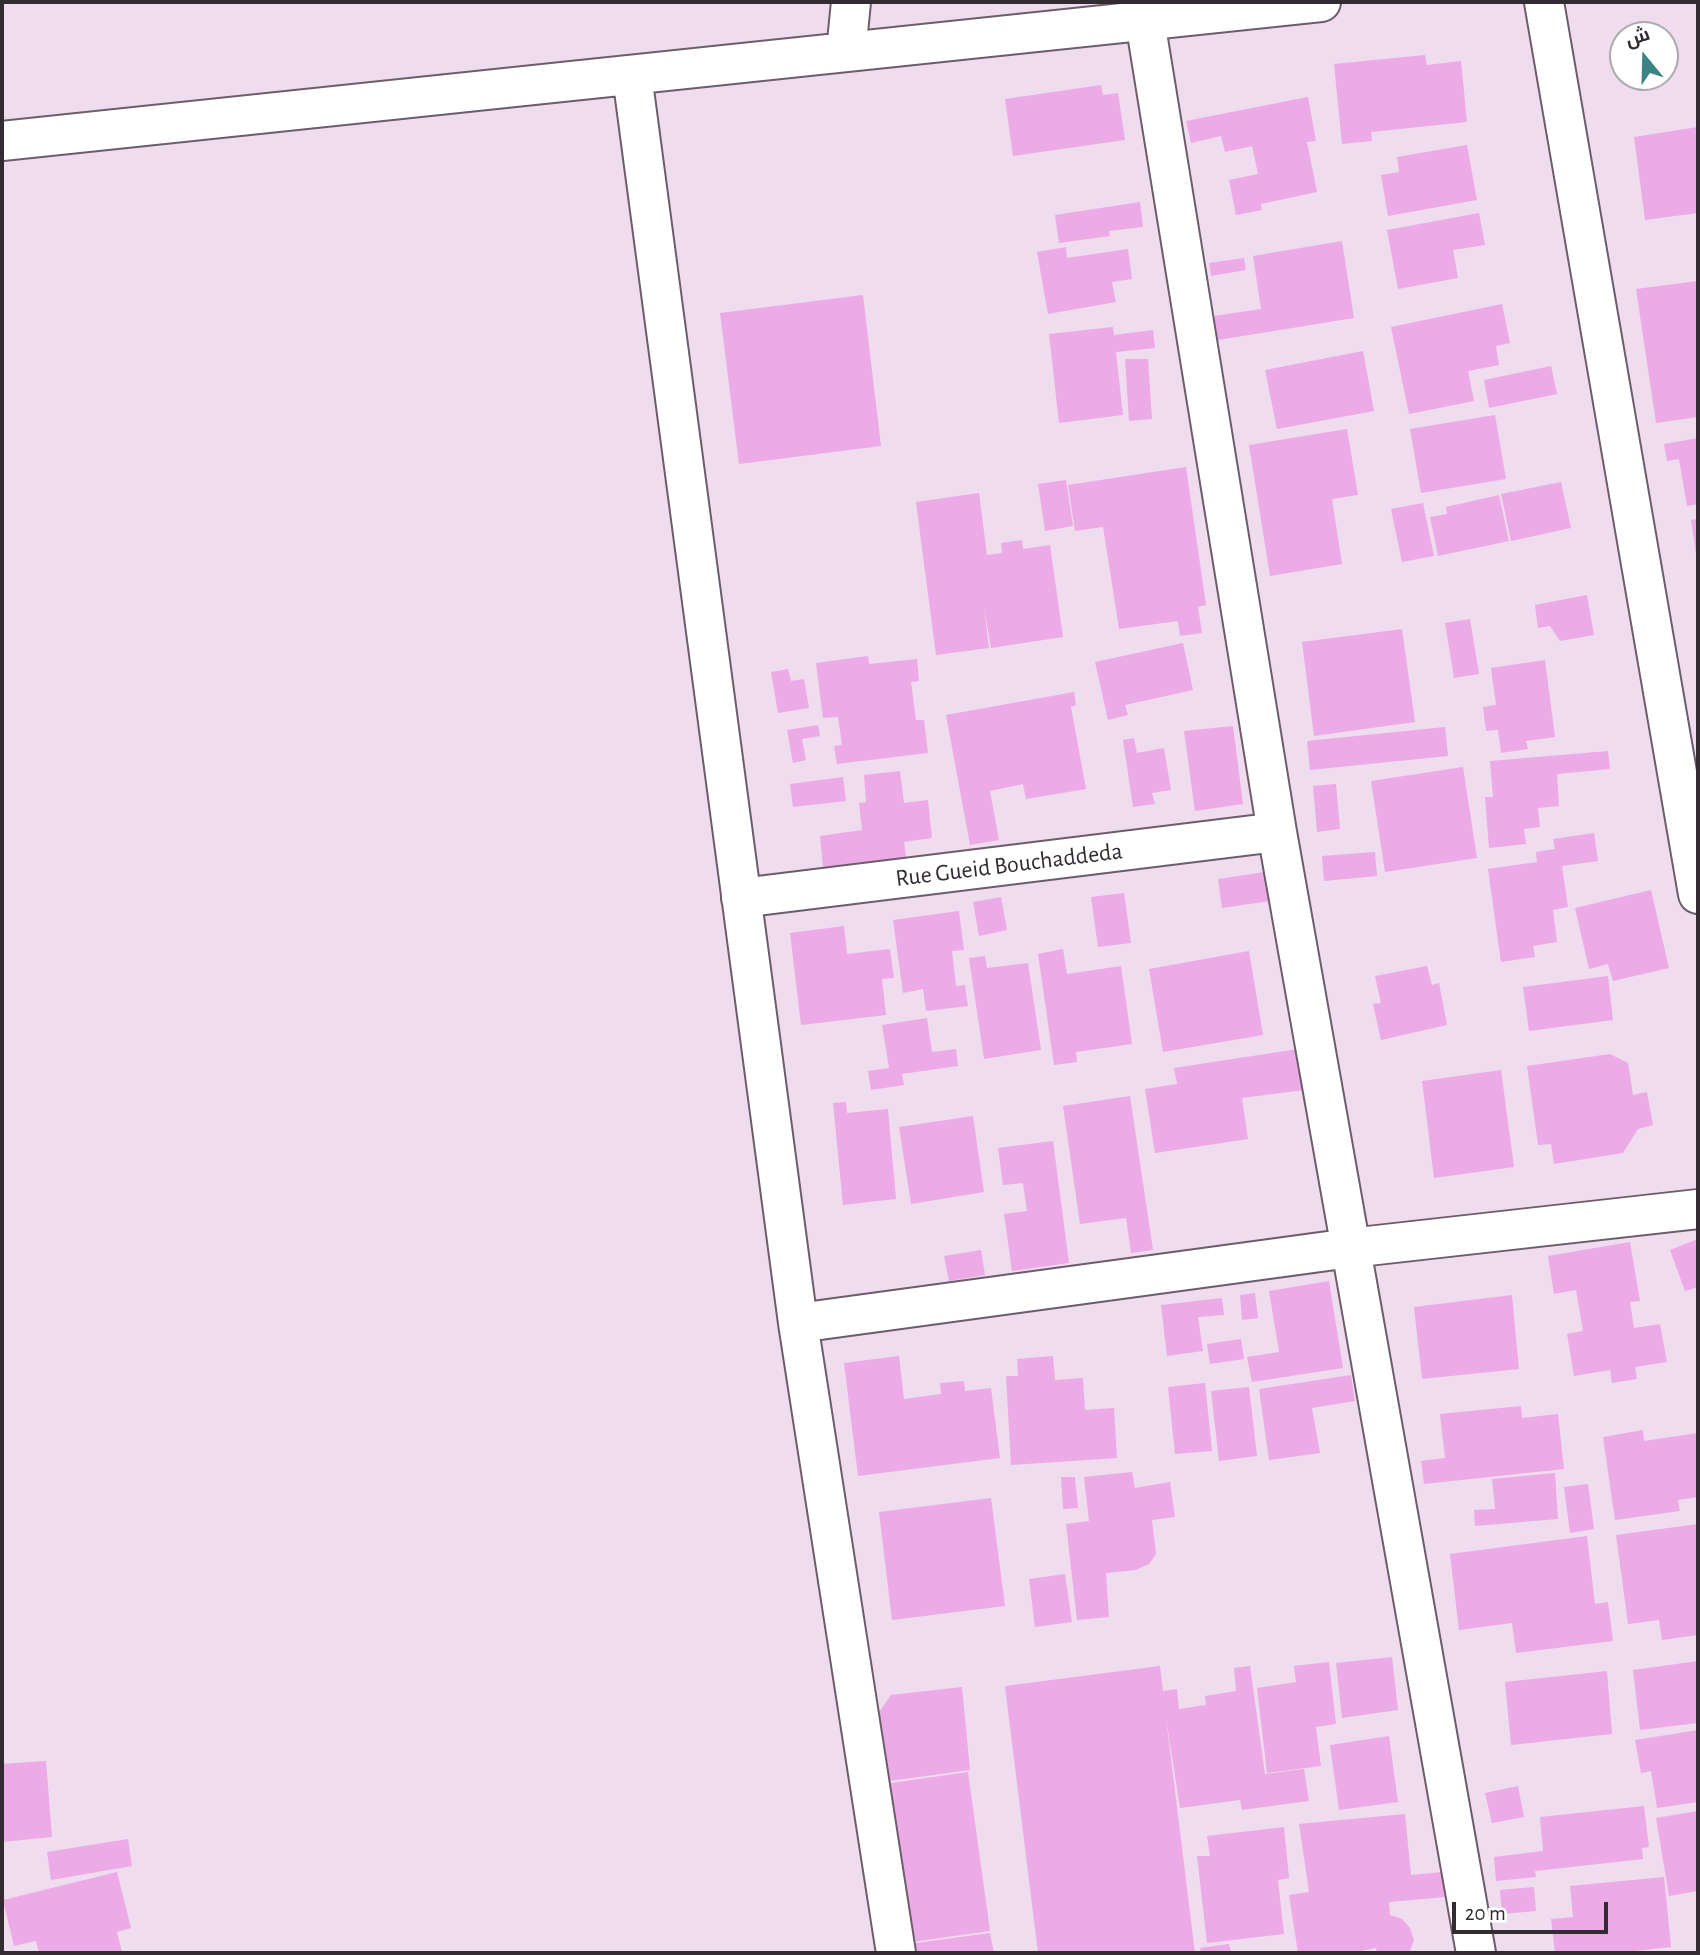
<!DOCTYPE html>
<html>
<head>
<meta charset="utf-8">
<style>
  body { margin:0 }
  #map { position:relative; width:1700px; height:1955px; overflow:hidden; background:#efdcee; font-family:"Alegreya Sans",Cairo,sans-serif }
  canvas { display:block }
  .frame { position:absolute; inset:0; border:4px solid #322b32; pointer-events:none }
  .north { position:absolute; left:1609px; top:21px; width:70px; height:70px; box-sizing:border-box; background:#fff; border:2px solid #adaaad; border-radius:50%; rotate:341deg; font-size:19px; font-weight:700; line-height:28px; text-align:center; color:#322b32 }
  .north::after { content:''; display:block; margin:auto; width:24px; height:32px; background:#3b8484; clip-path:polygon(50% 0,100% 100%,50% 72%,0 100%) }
  .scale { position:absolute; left:1452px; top:1902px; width:156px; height:32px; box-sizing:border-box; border:4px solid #322b32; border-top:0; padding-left:9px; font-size:21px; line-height:24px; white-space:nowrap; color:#322b32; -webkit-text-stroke:5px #fff; paint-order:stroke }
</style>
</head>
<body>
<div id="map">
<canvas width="1700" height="1955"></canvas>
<div class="frame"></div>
<div class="north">ش</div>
<div class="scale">20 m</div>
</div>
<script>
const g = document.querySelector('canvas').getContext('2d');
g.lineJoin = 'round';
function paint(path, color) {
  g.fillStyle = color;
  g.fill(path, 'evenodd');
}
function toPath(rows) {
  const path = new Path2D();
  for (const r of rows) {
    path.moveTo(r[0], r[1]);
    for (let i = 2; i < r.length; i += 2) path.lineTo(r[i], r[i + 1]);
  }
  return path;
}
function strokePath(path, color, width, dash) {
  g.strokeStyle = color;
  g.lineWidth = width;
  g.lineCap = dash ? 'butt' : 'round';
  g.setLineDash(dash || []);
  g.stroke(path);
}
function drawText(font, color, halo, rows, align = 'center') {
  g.font = font + ' "Alegreya Sans",sans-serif';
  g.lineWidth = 6;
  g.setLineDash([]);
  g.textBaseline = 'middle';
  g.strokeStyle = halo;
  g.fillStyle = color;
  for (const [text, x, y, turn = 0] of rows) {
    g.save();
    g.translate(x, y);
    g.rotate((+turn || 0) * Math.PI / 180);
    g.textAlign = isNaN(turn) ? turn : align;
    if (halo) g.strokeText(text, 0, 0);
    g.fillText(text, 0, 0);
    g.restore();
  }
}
paint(toPath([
  [1425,55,1427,65,1461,61,1467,122,1371,132,1372,141,1342,144,1334,64],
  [1101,85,1103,95,1118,93,1125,140,1013,156,1005,99],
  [1308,97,1316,141,1307,142,1317,192,1261,204,1262,210,1236,215,1229,180,1258,174,1252,146,1225,152,1221,136,1191,143,1186,121],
  [1698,127,1698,213,1645,220,1634,137],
  [1467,145,1477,200,1388,216,1381,175,1399,172,1397,157],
  [1140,202,1143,227,1109,231,1110,236,1059,243,1055,215],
  [1479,213,1485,245,1453,250,1458,278,1398,289,1387,230],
  [1342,241,1354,318,1218,340,1214,316,1261,309,1253,256],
  [1066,247,1067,258,1128,249,1132,279,1112,282,1116,302,1048,314,1037,252],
  [1244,258,1246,270,1211,276,1209,263],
  [1698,281,1698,417,1656,423,1636,289],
  [863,295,881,446,739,464,720,313],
  [1502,304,1510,343,1496,346,1499,365,1468,371,1474,401,1409,414,1391,327],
  [1113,327,1114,335,1153,330,1155,348,1116,352,1123,415,1059,423,1049,334],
  [1363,351,1374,411,1277,429,1265,370],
  [1125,359,1148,359,1152,419,1129,421],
  [1551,366,1557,394,1489,408,1484,380],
  [1495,415,1506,479,1421,493,1410,429],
  [1347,429,1358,495,1332,499,1342,564,1270,576,1249,445],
  [1698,438,1698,504,1687,506,1679,459,1667,461,1664,444],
  [1186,467,1206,605,1198,607,1202,633,1180,636,1178,621,1119,629,1103,527,1075,531,1068,485],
  [1066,480,1073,526,1045,531,1038,484],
  [1561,482,1571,528,1511,541,1501,494],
  [979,493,987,555,1002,553,1001,543,1022,540,1023,549,1050,545,1063,637,991,648,984,607,989,648,936,655,916,502],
  [1499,495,1509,541,1438,556,1430,517,1447,514,1446,507],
  [1423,503,1434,556,1402,562,1391,509],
  [1698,519,1698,561,1697,561,1691,520],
  [1587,595,1594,635,1560,641,1550,626,1538,628,1535,605],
  [1470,619,1479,674,1454,678,1445,623],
  [1402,629,1415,722,1314,736,1302,642],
  [1183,643,1193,690,1125,705,1128,715,1108,720,1095,662],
  [868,656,869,664,917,659,919,681,911,682,916,720,924,720,928,753,837,764,834,746,842,745,838,717,823,718,816,663],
  [1545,660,1555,737,1526,741,1528,749,1501,753,1498,730,1486,731,1483,707,1496,705,1491,668],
  [788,669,791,681,804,679,809,708,778,713,771,672],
  [1074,692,1076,705,1071,707,1086,789,1026,799,1023,784,990,791,999,840,970,845,946,715],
  [818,725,820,736,802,739,806,760,793,763,787,730],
  [1233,726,1243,804,1195,811,1184,731],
  [1445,727,1448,756,1310,770,1307,741],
  [1134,738,1137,753,1164,748,1171,790,1152,793,1155,804,1133,807,1123,740],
  [1608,751,1610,769,1557,774,1559,806,1538,808,1540,827,1524,829,1526,844,1489,848,1485,797,1493,797,1490,761],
  [1463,767,1477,858,1385,872,1371,781],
  [900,771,904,803,928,800,932,838,904,842,906,857,823,867,820,836,862,830,859,803,866,802,864,775],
  [843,777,846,801,793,807,790,784],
  [1336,784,1340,829,1317,832,1313,786],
  [1594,833,1598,861,1562,866,1568,907,1553,910,1557,942,1533,946,1535,957,1501,962,1488,869,1537,862,1536,852,1555,849,1553,839],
  [1375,852,1377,876,1324,881,1322,856],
  [1265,872,1270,901,1222,908,1218,879],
  [1651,890,1669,968,1613,981,1608,964,1589,969,1575,908],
  [1124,893,1131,943,1098,947,1091,897],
  [1001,897,1007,930,979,936,973,902],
  [959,911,964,950,952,951,956,986,965,985,968,1006,926,1011,923,989,903,993,893,920],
  [844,926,847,954,890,949,894,978,882,979,886,1015,801,1025,790,933],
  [1063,949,1067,974,1121,966,1132,1044,1076,1052,1077,1062,1054,1065,1038,954],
  [1249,951,1263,1035,1163,1052,1149,969],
  [985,956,987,968,1028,963,1041,1050,984,1059,969,958],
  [1427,966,1432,985,1439,983,1447,1025,1381,1040,1373,1004,1381,1003,1375,976],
  [1608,976,1613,1020,1529,1031,1523,987],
  [927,1018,932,1052,956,1049,958,1066,902,1074,904,1085,871,1090,868,1071,889,1068,882,1025],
  [1298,1049,1304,1090,1242,1098,1248,1139,1155,1153,1145,1089,1177,1084,1174,1068],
  [1610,1054,1628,1063,1633,1095,1647,1092,1653,1125,1638,1129,1623,1153,1554,1164,1551,1144,1538,1145,1527,1066],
  [1501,1070,1514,1167,1434,1178,1422,1081],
  [1130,1096,1153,1250,1131,1253,1126,1218,1080,1224,1063,1106],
  [846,1102,847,1113,888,1109,896,1199,843,1205,833,1103],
  [973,1116,984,1192,911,1204,899,1127],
  [1053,1141,1069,1263,1012,1271,1004,1214,1027,1211,1023,1183,1003,1185,998,1148],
  [1698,1239,1698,1287,1685,1291,1670,1250],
  [1630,1242,1640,1301,1630,1302,1634,1328,1660,1324,1667,1362,1635,1367,1637,1379,1612,1383,1610,1370,1574,1376,1567,1334,1583,1331,1576,1290,1554,1294,1548,1256],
  [981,1250,985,1275,949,1281,944,1256],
  [1329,1281,1343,1368,1252,1382,1247,1357,1279,1352,1269,1291],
  [1255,1293,1258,1318,1242,1320,1240,1295],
  [1512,1295,1519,1369,1422,1379,1414,1307],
  [1222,1298,1224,1315,1198,1317,1203,1351,1167,1356,1161,1305],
  [1241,1339,1244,1359,1210,1364,1207,1344],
  [899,1356,904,1399,941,1394,940,1383,964,1381,965,1391,991,1388,1000,1458,858,1476,844,1363],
  [1053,1356,1055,1380,1083,1378,1085,1410,1114,1408,1117,1458,1011,1465,1006,1376,1018,1376,1017,1359],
  [1351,1375,1355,1401,1312,1408,1320,1453,1269,1460,1259,1389],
  [1205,1383,1212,1451,1175,1454,1168,1387],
  [1249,1387,1257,1456,1219,1461,1211,1391],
  [1521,1406,1522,1418,1558,1414,1564,1469,1424,1484,1421,1461,1445,1458,1440,1414],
  [1643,1430,1644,1441,1698,1433,1698,1497,1678,1500,1680,1511,1615,1520,1603,1437],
  [1132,1472,1135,1488,1170,1482,1175,1517,1152,1520,1156,1554,1149,1564,1136,1570,1106,1573,1109,1617,1077,1620,1066,1524,1089,1521,1084,1477],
  [1555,1473,1558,1519,1475,1526,1474,1510,1495,1509,1492,1479],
  [1061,1477,1075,1477,1078,1508,1063,1509],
  [1588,1484,1594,1529,1570,1533,1564,1487],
  [991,1498,1005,1606,892,1620,879,1512],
  [1698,1524,1698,1635,1662,1640,1659,1620,1628,1624,1616,1535],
  [1587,1536,1595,1604,1608,1602,1613,1641,1516,1653,1512,1623,1459,1630,1450,1554],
  [1065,1574,1072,1622,1035,1627,1029,1579],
  [1392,1657,1398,1710,1342,1718,1336,1663],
  [1698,1661,1698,1723,1640,1730,1633,1670],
  [1329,1662,1336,1724,1316,1727,1321,1766,1267,1773,1257,1688,1296,1682,1294,1666],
  [1160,1666,1163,1691,1177,1689,1179,1709,1206,1705,1205,1696,1236,1691,1234,1668,1250,1666,1265,1774,1304,1769,1309,1801,1242,1810,1240,1800,1180,1808,1166,1718,1195,1953,1038,1953,1005,1686],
  [1607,1671,1612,1734,1511,1745,1505,1682],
  [962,1687,970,1770,882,1782,872,1722,891,1695],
  [1698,1730,1698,1802,1657,1808,1651,1771,1641,1773,1635,1740],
  [1389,1736,1398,1802,1339,1810,1330,1745],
  [46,1761,52,1837,2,1842,2,1764],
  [968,1772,990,1931,898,1944,877,1785],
  [1518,1786,1524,1817,1492,1823,1485,1793],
  [1644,1806,1649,1847,1642,1848,1643,1859,1535,1871,1536,1877,1496,1881,1494,1857,1543,1851,1540,1817],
  [1698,1811,1698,1891,1669,1896,1656,1818],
  [1405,1814,1411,1875,1443,1872,1445,1897,1389,1902,1390,1915,1402,1919,1410,1928,1414,1940,1409,1953,1377,1953,1376,1948,1350,1953,1298,1953,1289,1895,1309,1892,1299,1824],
  [1284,1827,1289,1878,1278,1880,1284,1934,1207,1943,1197,1856,1210,1856,1207,1836],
  [128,1839,132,1866,51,1880,47,1852],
  [117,1872,131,1928,117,1932,122,1952,39,1953,36,1941,14,1946,3,1900],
  [1664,1877,1671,1947,1617,1953,1555,1953,1551,1919,1573,1917,1570,1886],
  [1534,1887,1536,1911,1502,1914,1500,1890],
  [990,1933,994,1953,902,1953,901,1945],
  [1229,1944,1231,1953,1201,1953,1200,1948]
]), '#ecaae6');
const minor = toPath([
  [1544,2,1698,894],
  [1145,21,1277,832,1476,1953],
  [846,52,851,2],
  [632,75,798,1323,896,1953],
  [2,141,1321,2],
  [741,898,1277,832],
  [798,1323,1350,1248,1698,1209]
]);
strokePath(minor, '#6d5d6c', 42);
strokePath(minor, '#fff', 38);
drawText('24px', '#322b32', '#fff', [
  ["Rue Gueid Bouchaddeda",1009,865,-7]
]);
</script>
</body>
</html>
